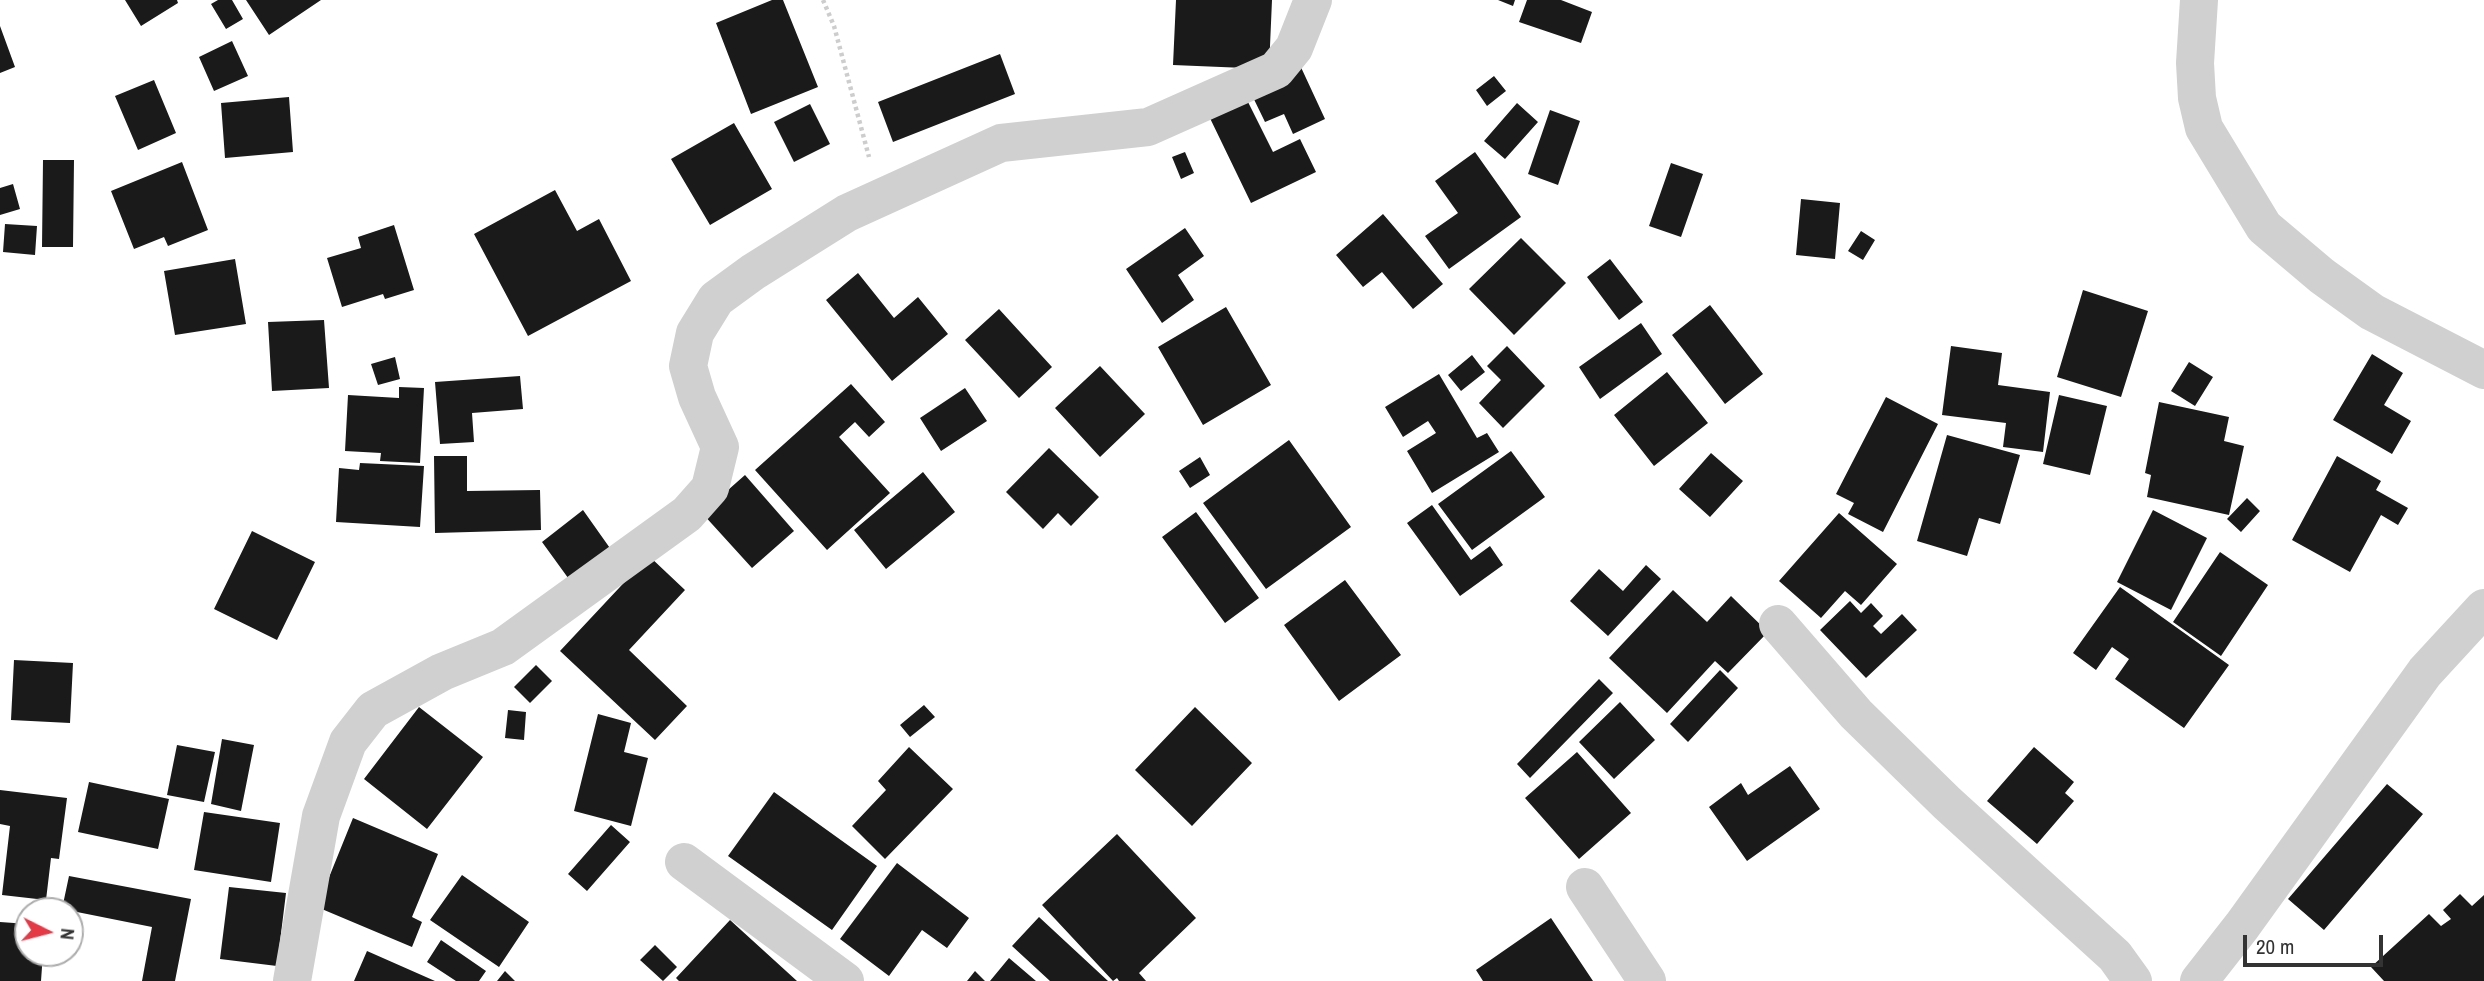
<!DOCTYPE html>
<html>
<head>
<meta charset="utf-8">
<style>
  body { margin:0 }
  #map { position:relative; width:2484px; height:981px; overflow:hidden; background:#fff; font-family:"Archivo Narrow",sans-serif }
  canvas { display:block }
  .north { position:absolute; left:14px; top:897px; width:70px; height:70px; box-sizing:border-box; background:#fff; border:2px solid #adadad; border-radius:50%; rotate:96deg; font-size:19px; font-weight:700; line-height:28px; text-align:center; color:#333 }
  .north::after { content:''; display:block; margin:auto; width:24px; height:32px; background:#e63946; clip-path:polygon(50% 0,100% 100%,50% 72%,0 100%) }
  .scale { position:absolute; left:2243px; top:935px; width:140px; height:32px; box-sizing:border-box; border:4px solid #333; border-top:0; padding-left:9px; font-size:21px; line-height:24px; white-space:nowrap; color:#333; -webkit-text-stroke:5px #fff; paint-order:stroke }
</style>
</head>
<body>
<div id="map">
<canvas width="2484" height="981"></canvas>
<div class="north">N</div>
<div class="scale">20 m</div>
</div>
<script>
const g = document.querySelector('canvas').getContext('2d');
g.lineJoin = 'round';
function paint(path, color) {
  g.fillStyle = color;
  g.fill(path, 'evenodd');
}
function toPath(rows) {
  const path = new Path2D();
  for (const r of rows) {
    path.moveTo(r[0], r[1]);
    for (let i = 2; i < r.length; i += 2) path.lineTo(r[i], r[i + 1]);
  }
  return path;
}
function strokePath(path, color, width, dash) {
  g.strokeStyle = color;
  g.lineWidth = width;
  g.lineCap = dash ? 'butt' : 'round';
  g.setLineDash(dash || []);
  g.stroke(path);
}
paint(toPath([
  [125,0,177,0,178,3,141,26],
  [218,0,232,0,243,19,226,29,211,4],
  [246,0,321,0,269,35],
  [772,0,783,0,818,87,751,114,716,23],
  [1176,0,1272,0,1269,69,1173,65],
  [1498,0,1515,0,1513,6],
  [1527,0,1561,0,1592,12,1581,43,1519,22],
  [0,26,15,67,0,73],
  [232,41,248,76,214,91,199,57],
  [1000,54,1015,94,893,142,878,102],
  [1299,63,1325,119,1293,134,1284,114,1265,122,1248,87],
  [1494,76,1506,91,1487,106,1476,90],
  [154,80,176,133,138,150,115,96],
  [1244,94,1273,152,1300,139,1316,172,1251,203,1207,112],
  [289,97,293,152,225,158,221,103],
  [1517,103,1538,122,1505,159,1484,141],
  [810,104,830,144,794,162,774,122],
  [1550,110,1580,121,1558,185,1528,174],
  [734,123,772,189,710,225,671,159],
  [1185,152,1194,173,1181,179,1172,157],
  [1475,152,1521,217,1449,269,1425,236,1458,213,1435,181],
  [43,160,74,160,73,247,42,247],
  [182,162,208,230,168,246,164,237,134,249,111,191],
  [1671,163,1703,174,1681,237,1649,226],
  [13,184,20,209,0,215,0,188],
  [555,190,577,231,599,219,631,281,528,336,474,234],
  [1801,199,1840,203,1835,259,1796,255],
  [1383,214,1443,284,1413,309,1382,272,1363,287,1336,255],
  [5,224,37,226,35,255,3,252],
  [394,225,414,290,385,299,383,294,342,307,327,258,361,248,358,237],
  [1185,228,1204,256,1178,275,1194,300,1162,323,1126,269],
  [1861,231,1875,240,1863,260,1848,251],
  [1521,238,1566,283,1514,335,1469,289],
  [235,259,246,324,175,335,164,271],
  [1610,259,1643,302,1619,320,1587,277],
  [858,273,894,318,918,297,948,334,892,381,826,300],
  [2083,290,2148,311,2121,397,2057,377],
  [1710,305,1763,374,1725,404,1672,335],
  [1226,307,1271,385,1203,425,1158,347],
  [999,309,1052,367,1019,398,965,340],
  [324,320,329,388,272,391,268,322],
  [1641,323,1662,354,1600,399,1579,367],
  [1507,346,1545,386,1503,428,1479,403,1501,380,1487,366],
  [1951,346,2002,353,1998,385,2050,392,2043,452,2003,447,2006,423,1942,415],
  [2372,354,2403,373,2384,405,2411,421,2392,454,2333,420],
  [1472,355,1485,372,1461,391,1448,375],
  [395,357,400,379,378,385,371,364],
  [2189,362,2213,377,2195,406,2171,391],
  [1100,366,1145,414,1100,457,1055,408],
  [1667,372,1708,423,1654,466,1614,415],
  [1439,374,1477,438,1487,433,1499,452,1432,493,1407,451,1436,433,1428,421,1403,437,1385,407],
  [520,376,523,409,472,413,474,442,440,444,435,382],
  [851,384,885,422,869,437,855,422,839,437,890,493,827,550,755,470],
  [399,387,424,388,420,463,380,461,381,453,345,451,348,395,399,398],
  [965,388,987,421,941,451,920,418],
  [2059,395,2107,406,2090,475,2043,464],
  [1886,397,1938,424,1883,532,1848,514,1854,503,1836,494],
  [2159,402,2229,417,2224,441,2244,446,2229,515,2147,497,2151,475,2145,473],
  [1947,435,2020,455,2000,524,1979,518,1967,556,1917,541],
  [1289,440,1351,527,1266,589,1203,503],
  [1049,448,1099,497,1071,526,1058,513,1043,529,1006,492],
  [1511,451,1545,497,1472,550,1438,504],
  [1711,453,1743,481,1710,517,1679,489],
  [434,456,467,456,467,491,540,490,541,530,435,533],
  [2337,456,2381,481,2376,490,2408,508,2398,525,2381,515,2350,572,2292,540],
  [1200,457,1210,475,1190,488,1179,471],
  [360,463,424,466,420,527,336,522,339,468,359,470],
  [923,472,955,512,886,569,854,530],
  [745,475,794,531,752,568,702,513],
  [2247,498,2260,511,2241,532,2227,519],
  [1432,505,1471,560,1490,546,1503,565,1460,596,1407,523],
  [583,510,612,551,571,582,542,542],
  [2153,510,2207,538,2171,610,2117,582],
  [1196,512,1259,598,1225,623,1162,537],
  [1839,513,1897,564,1861,605,1845,591,1821,618,1779,581],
  [252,531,315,562,277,640,214,609],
  [2220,552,2268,585,2221,656,2173,622],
  [649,556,685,590,629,650,687,706,655,740,560,651],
  [1646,565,1661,579,1608,636,1570,601,1599,569,1623,591],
  [1345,580,1401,655,1339,701,1284,625],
  [2120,587,2229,665,2184,728,2115,679,2129,659,2112,647,2096,670,2073,653],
  [1673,590,1707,622,1731,596,1768,632,1728,673,1715,661,1667,713,1609,658],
  [1850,601,1861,613,1871,603,1883,616,1873,626,1881,634,1902,614,1917,630,1866,678,1820,630],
  [14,660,73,663,70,723,11,720],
  [536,665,552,681,530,703,514,687],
  [1720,670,1738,688,1688,742,1670,724],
  [1599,679,1613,693,1530,778,1517,764],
  [1620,702,1655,740,1614,779,1579,742],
  [924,705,935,717,910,737,900,725],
  [419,707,483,757,427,829,364,779],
  [1195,707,1252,763,1192,826,1135,770],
  [508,710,526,712,524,740,505,738],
  [598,714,631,723,624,752,648,758,631,826,574,811],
  [222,739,254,745,241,811,211,804],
  [177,745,215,752,204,802,167,795],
  [909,747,953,789,885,859,852,826,886,790,878,781],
  [2034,747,2074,782,2065,793,2074,801,2037,844,1987,801],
  [1577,752,1631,813,1579,859,1525,798],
  [1790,766,1820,809,1747,861,1709,807,1741,783,1748,795],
  [89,782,169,799,158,849,78,832],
  [2387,784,2423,814,2324,930,2288,899],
  [0,790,67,798,59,859,51,858,46,900,2,895,10,826,0,824],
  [774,792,877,866,832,930,728,856],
  [204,812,280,823,271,882,194,870],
  [353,818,438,854,412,917,422,922,412,947,317,907],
  [611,825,630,842,587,891,568,874],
  [1117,834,1196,918,1139,973,1146,981,1119,981,1117,978,1113,981,1042,905],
  [897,863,969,918,947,948,922,930,889,976,840,939],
  [462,875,529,922,499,967,430,920],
  [69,876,191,899,175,981,142,981,152,927,62,909],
  [229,887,286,893,277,966,220,959],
  [2460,894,2472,906,2484,895,2484,981,2384,981,2371,967,2429,914,2441,926,2451,919,2443,910],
  [1039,917,1108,981,1050,981,1012,946],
  [1551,918,1593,981,1483,981,1476,970],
  [730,920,797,981,679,981,676,978],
  [0,922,28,924,28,953,43,953,41,981,0,981],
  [441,940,486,971,479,981,456,981,427,962],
  [655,945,677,967,663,981,640,960],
  [367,951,435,981,354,981],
  [1009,958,1036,981,990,981],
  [505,971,515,981,497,981],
  [975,971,985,981,967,981]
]), '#1a1a1a');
strokePath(toPath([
  [823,0,834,26,869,157]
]), '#cdcdcd', 4.5, [3.5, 3.5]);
strokePath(toPath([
  [2199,0,2195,63,2197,98,2204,128,2264,227,2322,276,2372,312,2484,370],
  [1778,624,1856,714,1947,803,2115,956,2133,981],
  [684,862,845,981],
  [1585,887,1647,981],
  [292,981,321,816,348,742,373,710,442,672,503,647,687,514,710,488,720,447,697,397,688,366,695,333,716,299,753,272,847,213,1001,143,1148,127,1276,70,1294,48,1313,0],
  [2199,981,2242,926,2425,672,2484,608]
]), '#d0d0d0', 38);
</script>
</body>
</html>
